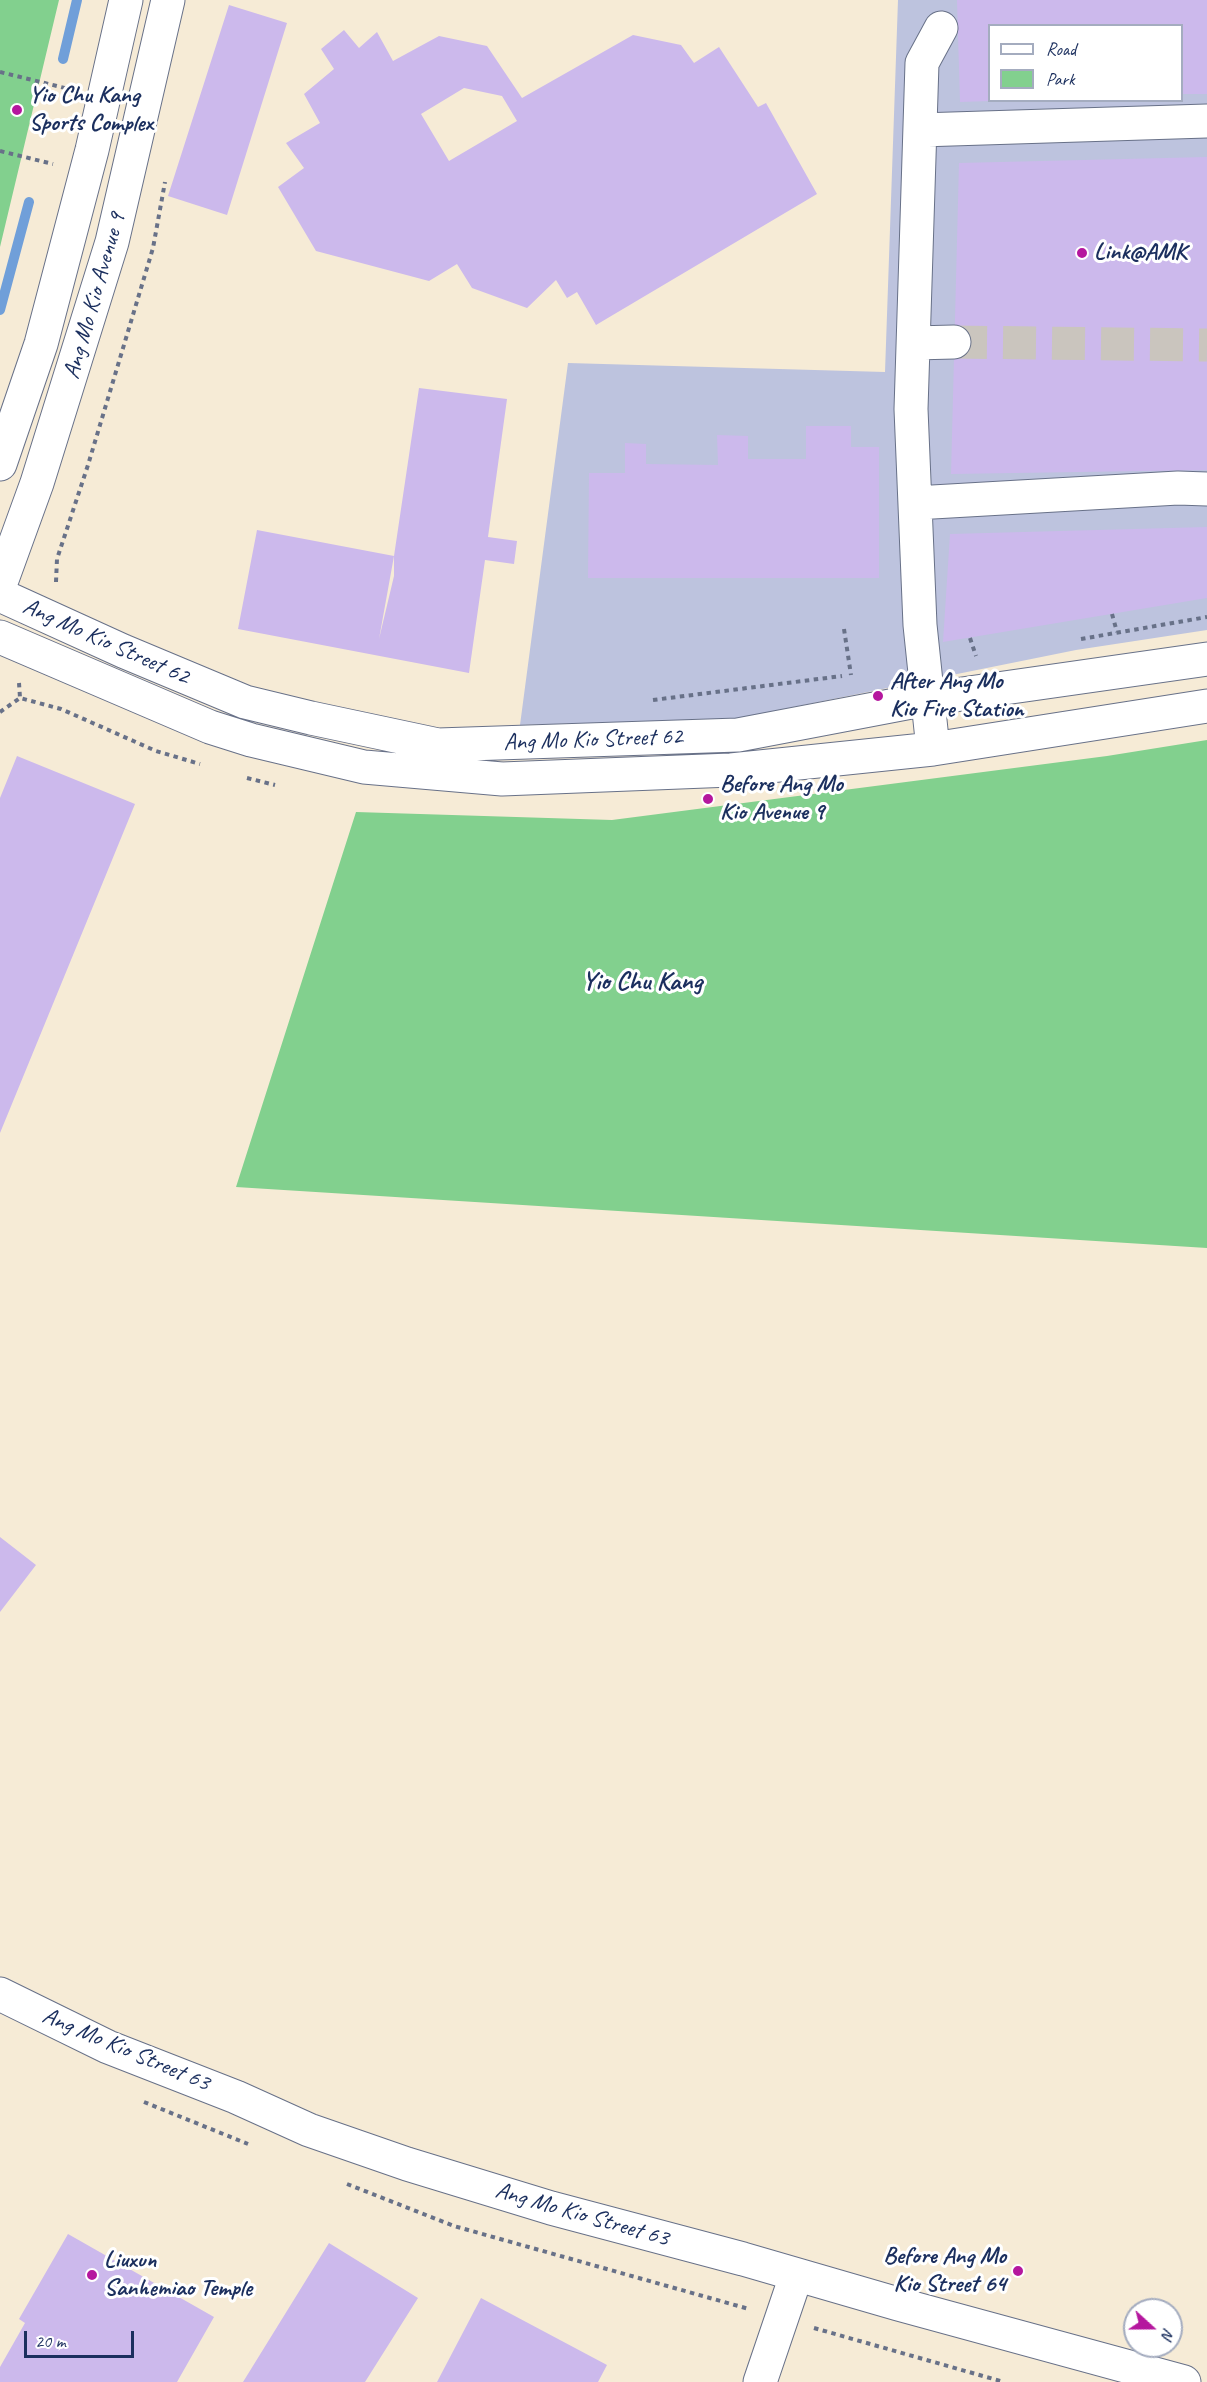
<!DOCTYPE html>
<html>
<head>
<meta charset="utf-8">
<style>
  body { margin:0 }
  #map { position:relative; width:1207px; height:2382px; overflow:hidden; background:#f6ebd6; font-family:Caveat,sans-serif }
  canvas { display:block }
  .legend { position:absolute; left:988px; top:24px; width:195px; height:78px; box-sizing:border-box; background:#fff; border:2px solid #a4acbf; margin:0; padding:8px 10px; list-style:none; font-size:18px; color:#1b2f5e }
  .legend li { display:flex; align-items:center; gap:12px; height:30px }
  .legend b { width:30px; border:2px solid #a4acbf }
  .north { position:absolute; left:1123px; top:2298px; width:60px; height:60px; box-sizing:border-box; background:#fff; border:2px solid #a4acbf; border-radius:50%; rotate:111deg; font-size:16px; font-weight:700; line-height:24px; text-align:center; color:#1b2f5e }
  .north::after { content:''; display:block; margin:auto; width:21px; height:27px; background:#b5179e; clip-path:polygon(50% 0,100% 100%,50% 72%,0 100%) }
  .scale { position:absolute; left:24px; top:2331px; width:110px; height:27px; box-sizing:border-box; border:3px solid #1b2f5e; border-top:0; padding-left:8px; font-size:18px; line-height:21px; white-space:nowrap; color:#1b2f5e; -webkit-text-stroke:4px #fff; paint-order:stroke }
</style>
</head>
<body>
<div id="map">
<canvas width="1207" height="2382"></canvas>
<ul class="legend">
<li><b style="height:8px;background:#fff"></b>Road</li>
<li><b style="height:16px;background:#82d08e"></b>Park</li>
</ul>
<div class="north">N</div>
<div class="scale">20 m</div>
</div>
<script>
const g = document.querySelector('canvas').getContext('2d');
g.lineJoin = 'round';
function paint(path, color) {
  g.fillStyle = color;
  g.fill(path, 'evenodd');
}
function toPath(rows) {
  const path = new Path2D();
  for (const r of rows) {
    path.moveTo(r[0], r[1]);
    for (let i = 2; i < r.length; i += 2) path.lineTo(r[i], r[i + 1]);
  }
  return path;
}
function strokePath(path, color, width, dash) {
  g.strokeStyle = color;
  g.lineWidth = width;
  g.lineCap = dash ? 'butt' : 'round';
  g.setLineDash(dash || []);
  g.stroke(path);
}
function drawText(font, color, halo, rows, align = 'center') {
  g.font = font + ' Caveat,sans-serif';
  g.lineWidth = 6;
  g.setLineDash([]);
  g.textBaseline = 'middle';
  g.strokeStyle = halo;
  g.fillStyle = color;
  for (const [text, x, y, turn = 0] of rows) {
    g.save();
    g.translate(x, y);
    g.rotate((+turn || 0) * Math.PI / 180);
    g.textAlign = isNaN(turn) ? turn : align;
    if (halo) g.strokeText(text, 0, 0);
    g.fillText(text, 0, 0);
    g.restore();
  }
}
paint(toPath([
  [898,0,1207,0,1207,630,1076,650,734,719,520,725,568,363,885,372],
  [990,26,1182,26,1182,100,990,100]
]), '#bdc3de');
paint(toPath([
  [0,0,59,0,0,247],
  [1207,740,1207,1248,236,1187,356,812,612,820,1107,756]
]), '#82d08e');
strokePath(toPath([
  [63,59,77,0],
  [0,310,29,202]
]), '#709fd9', 10);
paint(toPath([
  [957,0,1207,0,1207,94,1182,94,1182,26,990,26,990,101,960,102],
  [229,5,287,23,227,215,168,196],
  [344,30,359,48,377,32,393,61,439,36,487,46,522,98,633,35,681,45,694,63,719,47,758,107,766,103,817,194,596,325,577,292,567,298,556,280,527,308,472,288,457,264,429,281,316,251,278,187,304,168,286,143,320,123,304,94,334,69,321,49],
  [464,88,502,96,517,121,449,161,421,114],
  [1207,157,1207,470,951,474,959,163],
  [419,388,507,399,488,537,517,541,514,564,485,560,469,673,238,629,257,530,394,556,379,639,394,576,394,556],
  [806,426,851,426,851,447,879,447,879,578,588,578,589,473,625,473,625,443,646,444,646,464,718,465,717,435,748,436,748,459,806,459],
  [1207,527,1207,598,943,642,950,534],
  [17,756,135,804,0,1133,0,798],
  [0,1537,36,1565,0,1612],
  [68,2234,214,2317,177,2382,0,2382,0,2367,25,2323,19,2319],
  [329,2243,418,2298,365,2382,243,2382],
  [481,2298,607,2365,598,2382,437,2382]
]), '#ccb9ec');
strokePath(toPath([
  [954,342,1207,345]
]), '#cac5be', 33, [33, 16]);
const minor = toPath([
  [920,130,1207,121],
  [914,343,954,342],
  [0,464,41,344,92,150,126,0],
  [915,503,1178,488,1207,489],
  [0,585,37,483,112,242,168,0],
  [0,595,123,651,245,702,311,718,438,745,738,735,927,699,1207,659],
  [0,637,210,727,251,740,364,767,502,779,731,770,933,749,1207,706],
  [933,749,920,625,911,409,922,63,941,28],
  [0,1994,108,2047,236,2097,309,2130,407,2164,551,2208,743,2259,898,2304,1184,2382],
  [760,2382,796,2276]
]);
strokePath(minor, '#687188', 35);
strokePath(toPath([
  [0,72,69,89],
  [0,151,53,164],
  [56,582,57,559,88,465,153,248,165,182],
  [1112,614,1117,632],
  [844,629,851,675],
  [970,638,976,656],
  [1081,639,1207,617],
  [19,683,20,698],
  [653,700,842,676],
  [0,712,20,698,61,709,156,751,200,764],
  [247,778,275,785],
  [144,2102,248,2144],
  [347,2184,454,2226,749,2309],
  [814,2328,1004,2382]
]), '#687188', 4, [4.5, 4.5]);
strokePath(minor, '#fff', 33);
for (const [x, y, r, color] of [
  [17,110,6,"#b5179e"],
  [1082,253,6,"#b5179e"],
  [878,696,6,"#b5179e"],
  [708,799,6,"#b5179e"],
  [1018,2271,6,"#b5179e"],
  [92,2275,6,"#b5179e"]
]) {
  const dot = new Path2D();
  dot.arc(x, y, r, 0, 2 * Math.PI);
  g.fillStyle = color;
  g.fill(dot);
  strokePath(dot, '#fff', 2);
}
drawText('bold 24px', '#1b2f5e', '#fff', [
  ["Yio Chu Kang",29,96],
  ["Sports Complex",29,124],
  ["Link@AMK",1094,253],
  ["After Ang Mo",890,682],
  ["Kio Fire Station",890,710],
  ["Before Ang Mo",720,785],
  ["Kio Avenue 9",720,813],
  ["Before Ang Mo",1006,2257,"right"],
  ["Kio Street 64",1006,2285,"right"],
  ["Liuxun",104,2261],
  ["Sanhemiao Temple",104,2289]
], 'left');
drawText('24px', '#1b2f5e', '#fff', [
  ["Ang Mo Kio Avenue 9",95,296,-74],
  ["Ang Mo Kio Street 62",106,642,24],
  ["Ang Mo Kio Street 62",593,740,-2],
  ["Ang Mo Kio Street 63",126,2050,23],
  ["Ang Mo Kio Street 63",582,2215,16]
]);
drawText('bold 26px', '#1b2f5e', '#fff', [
  ["Yio Chu Kang",642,982]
]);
</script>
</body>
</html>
